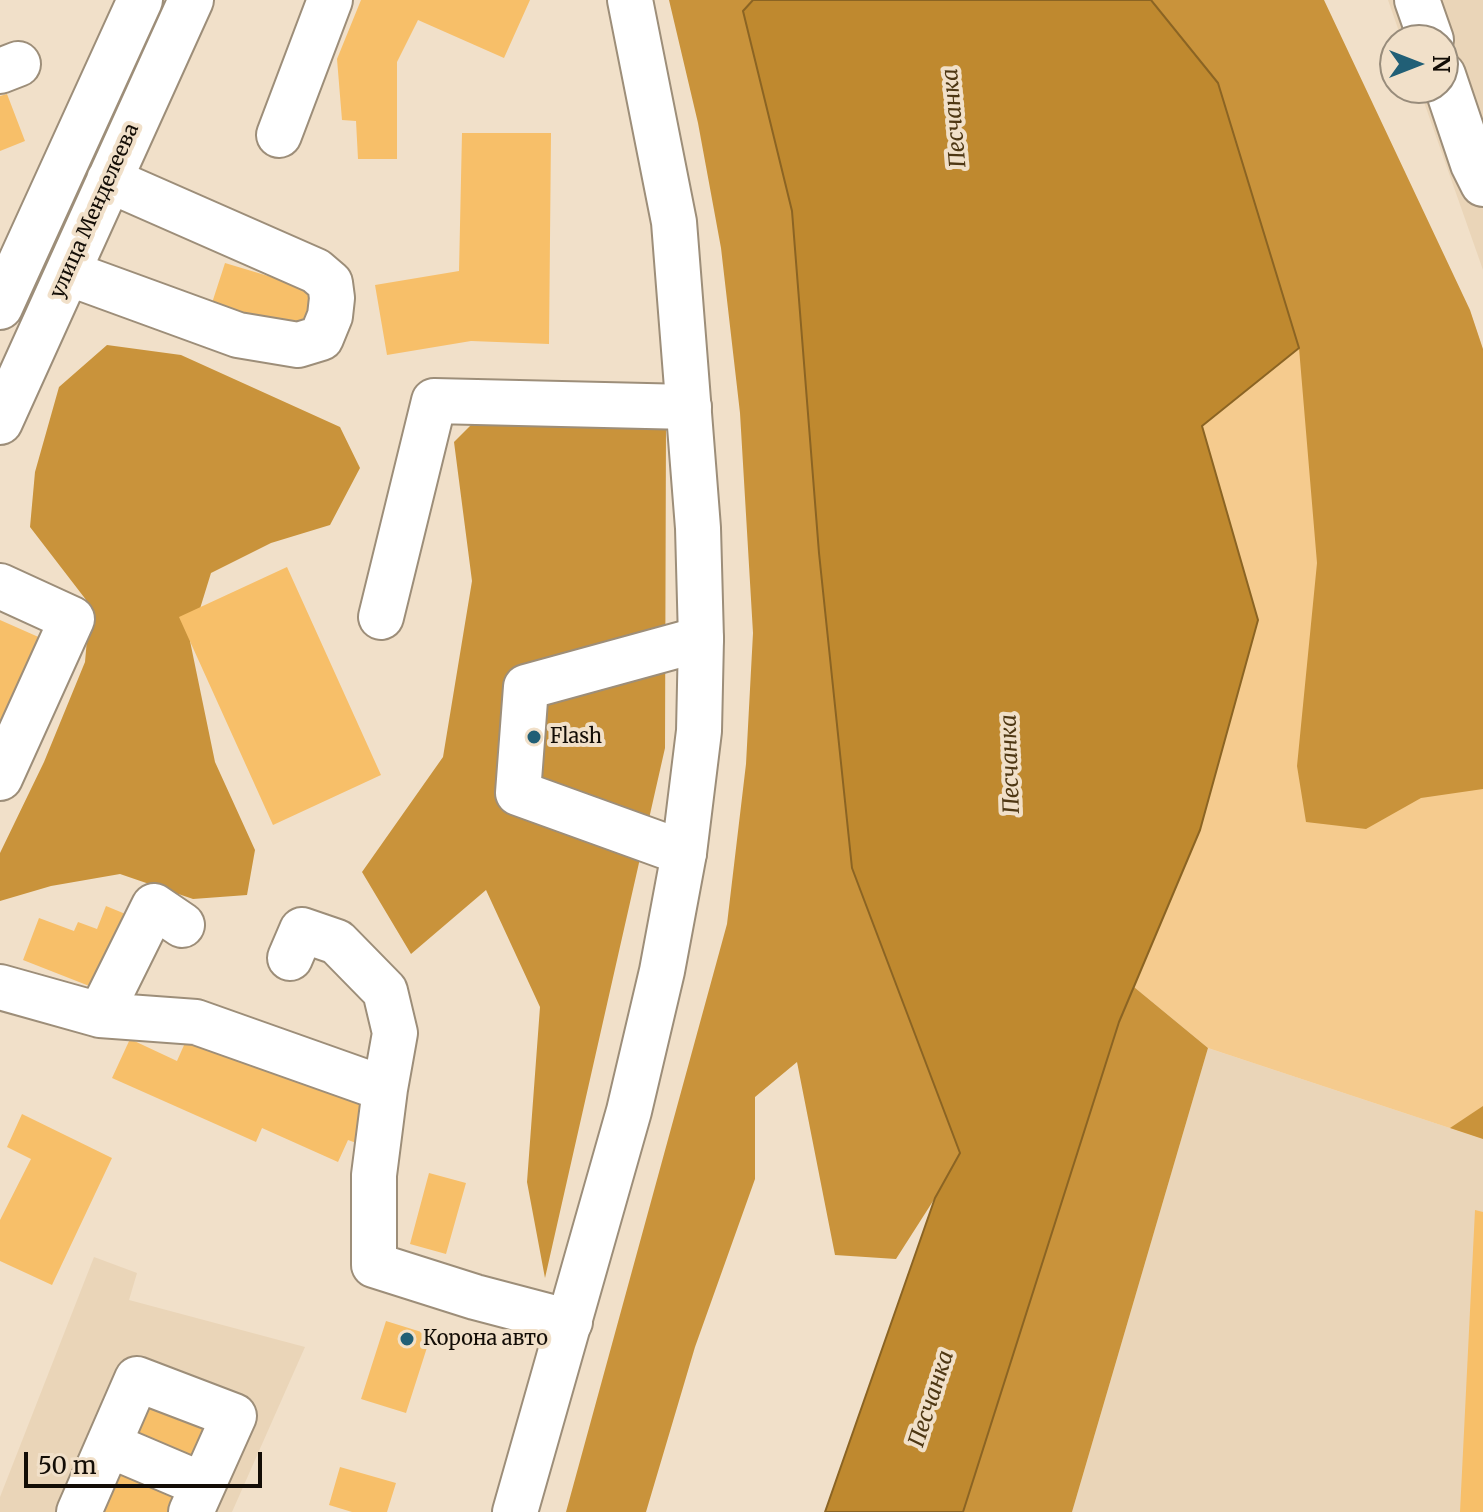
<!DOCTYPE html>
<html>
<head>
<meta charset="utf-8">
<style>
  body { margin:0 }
  #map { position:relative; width:1483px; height:1512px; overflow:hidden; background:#f1e0c9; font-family:Merriweather,serif }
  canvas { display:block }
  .north { position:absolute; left:1379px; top:24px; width:80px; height:80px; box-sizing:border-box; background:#f1e0c9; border:2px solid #988c7b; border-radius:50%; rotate:90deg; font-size:22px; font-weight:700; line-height:32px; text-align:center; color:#130d06 }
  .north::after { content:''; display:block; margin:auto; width:28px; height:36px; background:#215f76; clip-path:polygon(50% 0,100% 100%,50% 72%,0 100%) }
  .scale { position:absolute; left:24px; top:1452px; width:238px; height:36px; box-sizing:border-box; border:4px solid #130d06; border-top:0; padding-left:10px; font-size:24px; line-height:28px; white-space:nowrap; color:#130d06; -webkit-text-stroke:6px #f1e0c9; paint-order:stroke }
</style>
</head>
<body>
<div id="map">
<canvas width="1483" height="1512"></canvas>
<div class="north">N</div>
<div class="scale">50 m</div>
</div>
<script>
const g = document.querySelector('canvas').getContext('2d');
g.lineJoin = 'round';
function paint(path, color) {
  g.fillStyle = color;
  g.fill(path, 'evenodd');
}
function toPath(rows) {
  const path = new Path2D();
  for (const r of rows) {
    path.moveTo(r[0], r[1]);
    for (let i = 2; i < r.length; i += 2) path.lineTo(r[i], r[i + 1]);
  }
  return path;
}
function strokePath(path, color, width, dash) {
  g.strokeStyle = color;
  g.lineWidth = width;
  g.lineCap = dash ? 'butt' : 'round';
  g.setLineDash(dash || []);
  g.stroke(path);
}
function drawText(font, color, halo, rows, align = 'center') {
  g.font = font + ' Merriweather,serif';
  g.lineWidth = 8;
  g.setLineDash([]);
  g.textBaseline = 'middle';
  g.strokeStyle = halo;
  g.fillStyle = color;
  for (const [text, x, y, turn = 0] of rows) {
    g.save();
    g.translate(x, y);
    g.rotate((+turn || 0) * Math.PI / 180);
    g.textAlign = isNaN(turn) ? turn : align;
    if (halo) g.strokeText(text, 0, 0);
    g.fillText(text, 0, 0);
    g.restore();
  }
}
paint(toPath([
  [1388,0,1483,0,1483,270,1419,88,1443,88,1443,40,1402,40],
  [1208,1048,1483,1139,1483,1512,1072,1512],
  [94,1257,137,1273,129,1300,305,1347,232,1512,0,1512,0,1497]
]), '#ead5b8');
paint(toPath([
  [1299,348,1483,709,1483,1139,1208,1048,1134,987,1200,830,1258,620,1202,426]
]), '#f5cb8e');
paint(toPath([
  [669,0,753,0,743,11,792,210,819,553,852,868,960,1153,935,1198,896,1259,835,1255,797,1062,755,1097,755,1179,695,1347,646,1512,566,1512,727,924,746,764,753,633,740,413,721,248,698,123],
  [1151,0,1324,0,1470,310,1483,349,1483,789,1421,798,1366,829,1306,822,1297,766,1317,563,1299,348,1218,84],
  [107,345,181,355,340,427,360,468,330,525,271,543,211,573,190,641,215,762,255,850,247,895,193,899,120,874,51,886,0,901,0,853,44,762,85,662,90,605,30,527,35,472,59,387],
  [484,412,666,424,665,748,545,1278,527,1182,540,1007,486,890,411,954,362,872,443,757,472,581,454,442],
  [1134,987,1208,1048,1072,1512,963,1512,1119,1022],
  [1483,1106,1483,1139,1450,1128]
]), '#c9933b');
const water = toPath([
  [753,0,1151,0,1218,83,1299,348,1202,426,1258,620,1200,830,1119,1022,963,1512,825,1512,935,1198,960,1153,852,868,819,553,792,211,743,11,753,0]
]);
paint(water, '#bf892f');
strokePath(water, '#8b6423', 2);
paint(toPath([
  [361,0,530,0,504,58,418,20,397,62,397,159,358,159,356,121,342,120,337,59],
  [7,94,25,141,0,151,0,96],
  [462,133,551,133,549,344,471,341,387,355,375,285,459,271],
  [225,263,318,291,306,331,212,303],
  [287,567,381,775,273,825,179,617],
  [0,620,43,639,0,734],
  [106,906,140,920,102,991,23,960,39,918,74,931,78,922,97,929],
  [192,1027,376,1111,362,1145,348,1140,338,1162,262,1128,256,1142,112,1078,130,1039,177,1061],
  [22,1114,112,1158,52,1285,0,1261,0,1220,31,1159,7,1147],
  [429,1173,466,1183,446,1254,410,1244],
  [1475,1210,1483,1212,1483,1512,1460,1512],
  [386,1321,431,1335,406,1413,361,1399],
  [147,1404,211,1431,197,1466,132,1440],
  [340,1467,396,1483,387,1512,352,1512,329,1505],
  [124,1468,185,1496,178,1512,104,1512]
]), '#f7bf69');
const minor = toPath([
  [1417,0,1431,40],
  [0,71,18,64],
  [1443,75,1473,164,1483,184],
  [279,135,330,0],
  [68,273,238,335,298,345,321,338,330,316,332,298,330,283,316,271,109,180],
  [0,307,140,0],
  [0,422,191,0],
  [0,586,72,619,0,778],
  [381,617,434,401,689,407],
  [684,853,518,793,526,687,701,639],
  [290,958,302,930,337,942,385,991,395,1033,385,1089],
  [0,987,100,1015,196,1022,385,1089,374,1175,374,1265,475,1297,570,1322],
  [100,1015,154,906,182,925],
  [109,1445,203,1485],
  [79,1512,137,1379,234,1416,191,1512]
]);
const highway = toPath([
  [515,1512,629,1111,662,971,684,853,699,731,701,639,698,528,674,222,630,0]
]);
strokePath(minor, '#9d8e79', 48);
strokePath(highway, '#9d8e79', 48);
strokePath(minor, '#fff', 44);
strokePath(highway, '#fff', 44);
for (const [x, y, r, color] of [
  [534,737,8,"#215f76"],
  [407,1339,8,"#215f76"]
]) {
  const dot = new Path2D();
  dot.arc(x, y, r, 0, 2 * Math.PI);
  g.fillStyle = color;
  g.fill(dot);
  strokePath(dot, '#f1e0c9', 3);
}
drawText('20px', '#130d06', '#f1e0c9', [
  ["улица Менделеева",95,211,-66]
]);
drawText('20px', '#130d06', '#f1e0c9', [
  ["Flash",550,737],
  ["Корона авто",423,1339]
], 'left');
drawText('italic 22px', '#4e3713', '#f1e0c9', [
  ["Песчанка",955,118,-95],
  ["Песчанка",1011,764,-92],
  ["Песчанка",932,1399,-72]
]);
</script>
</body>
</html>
